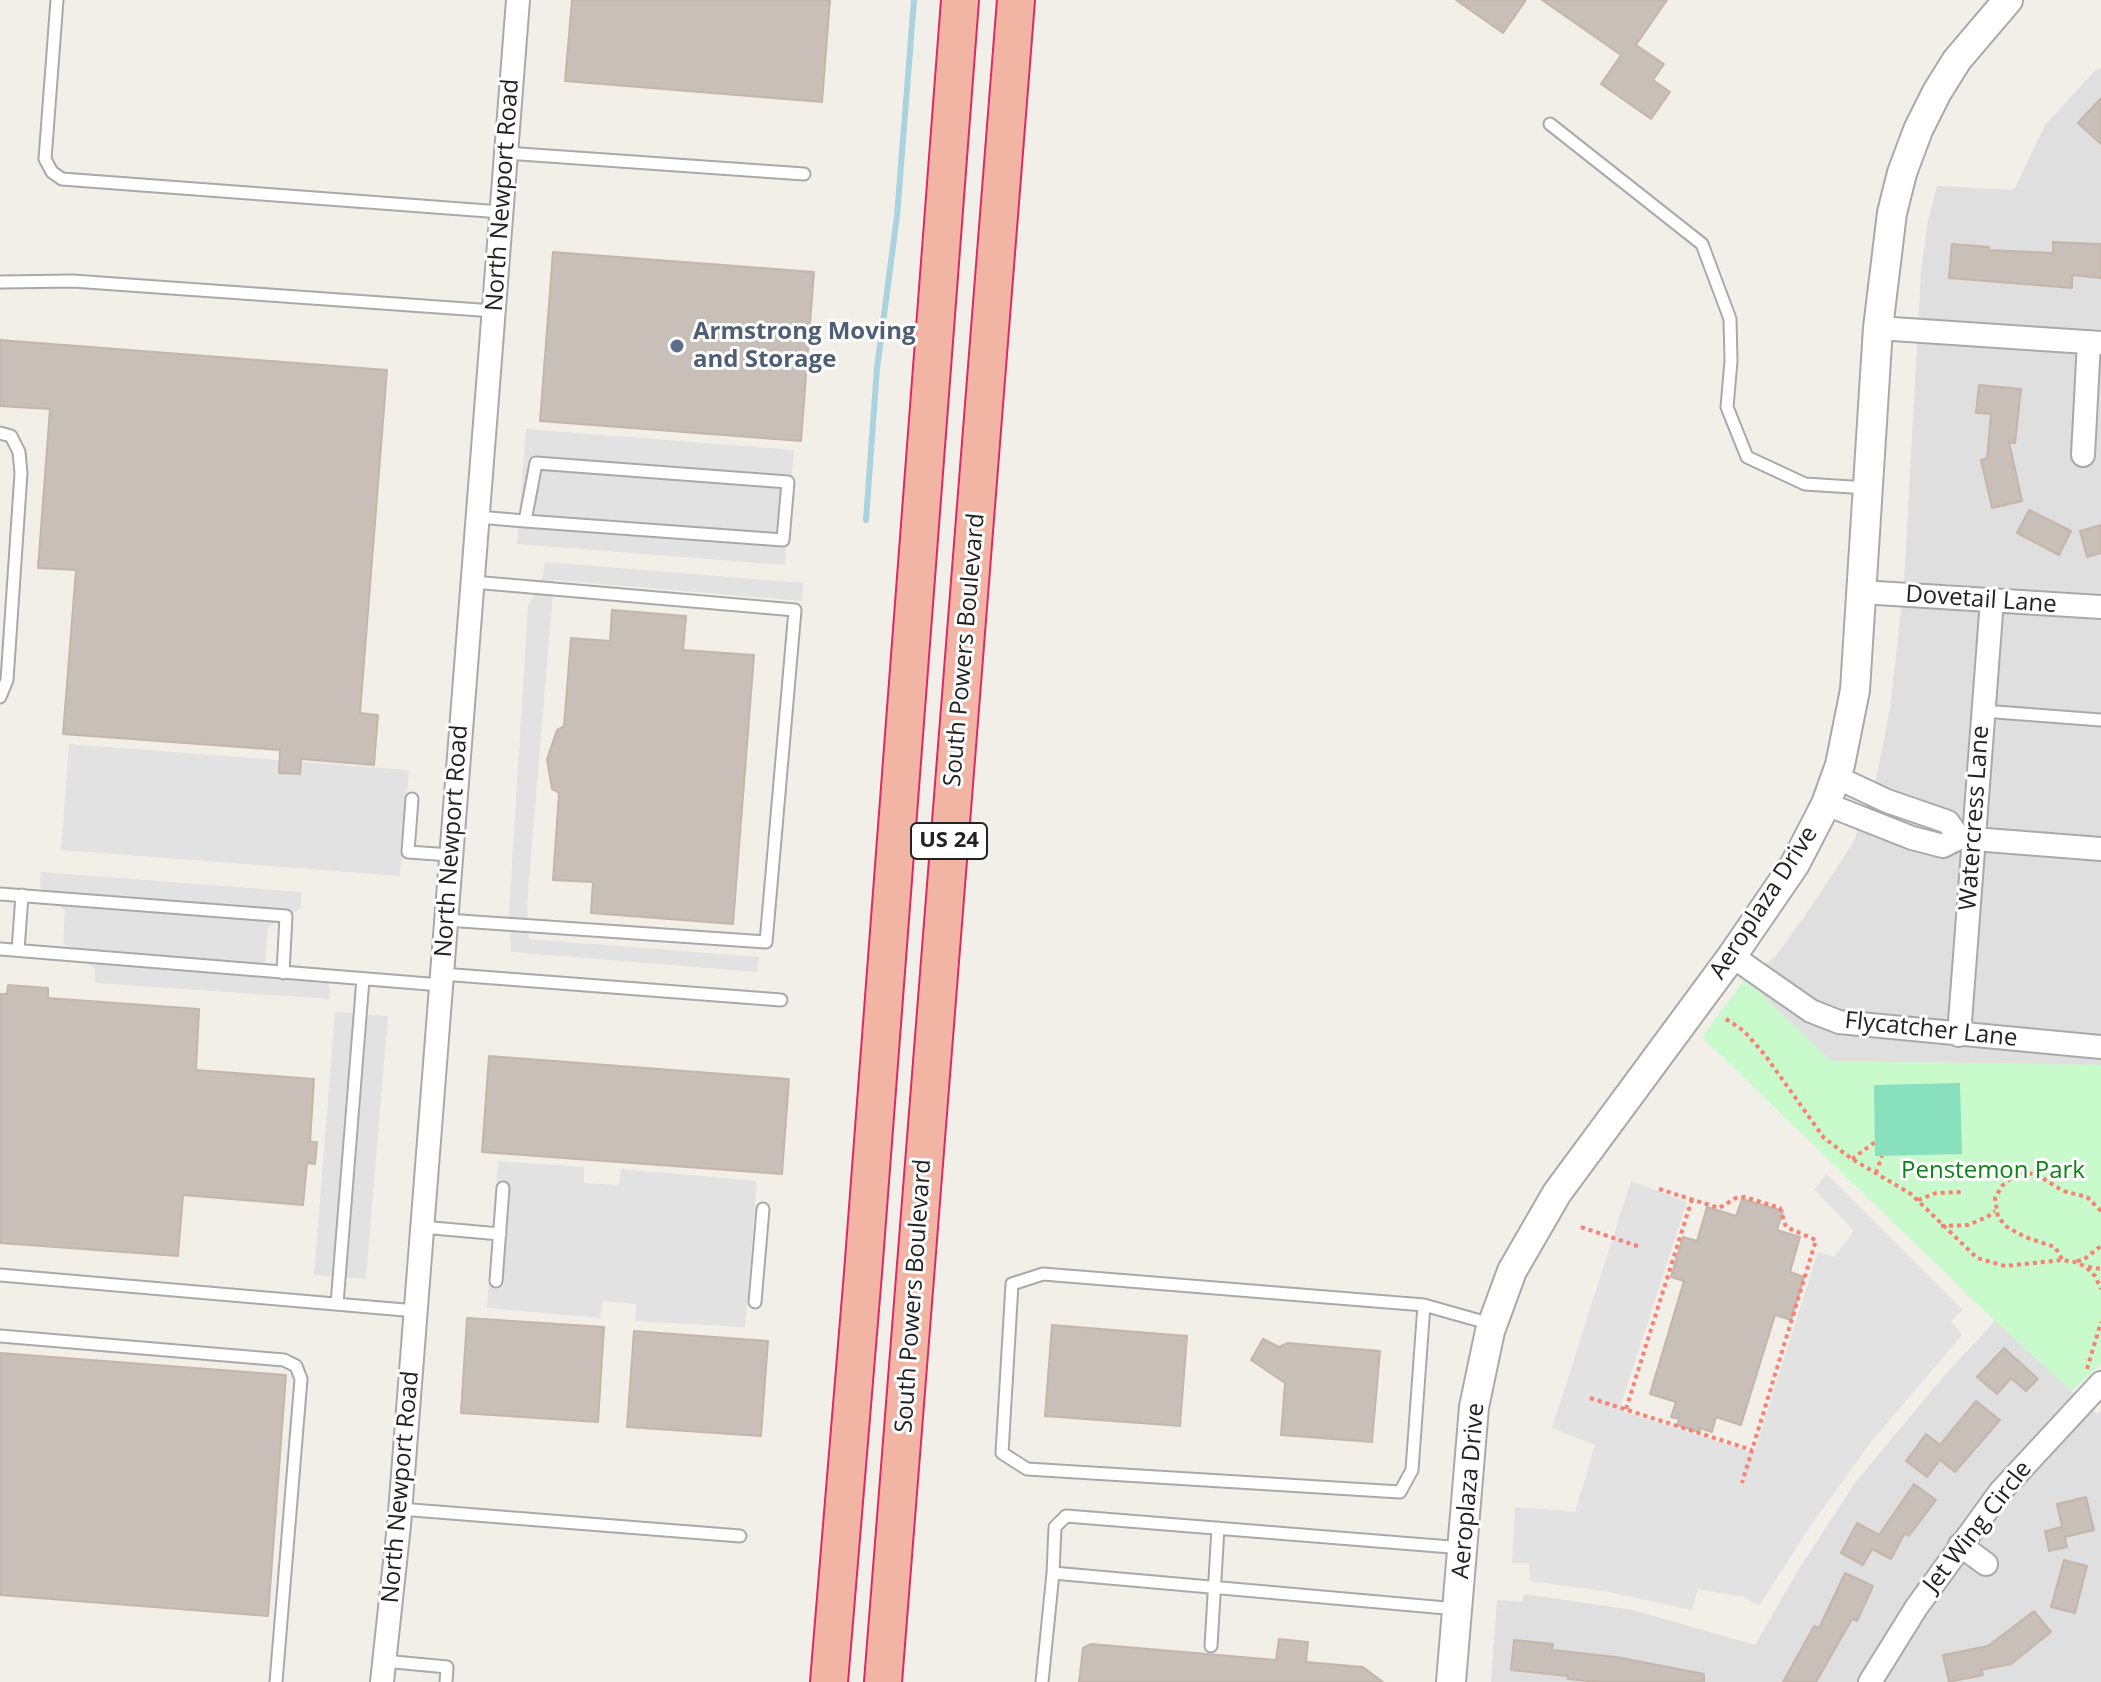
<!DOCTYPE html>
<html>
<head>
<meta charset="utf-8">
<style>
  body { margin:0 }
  canvas { display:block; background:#f2efe9 }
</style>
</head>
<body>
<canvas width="2101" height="1682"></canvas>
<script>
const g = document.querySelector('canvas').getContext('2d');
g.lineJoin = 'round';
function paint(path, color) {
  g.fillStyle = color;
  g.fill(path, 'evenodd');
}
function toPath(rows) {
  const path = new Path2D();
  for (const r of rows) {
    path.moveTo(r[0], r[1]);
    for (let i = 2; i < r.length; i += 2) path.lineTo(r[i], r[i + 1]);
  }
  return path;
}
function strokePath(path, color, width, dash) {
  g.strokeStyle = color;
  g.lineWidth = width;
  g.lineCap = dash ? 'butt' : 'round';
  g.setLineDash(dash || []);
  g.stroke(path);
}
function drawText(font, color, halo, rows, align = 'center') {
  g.font = font + ' "Open Sans",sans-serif';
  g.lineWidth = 6;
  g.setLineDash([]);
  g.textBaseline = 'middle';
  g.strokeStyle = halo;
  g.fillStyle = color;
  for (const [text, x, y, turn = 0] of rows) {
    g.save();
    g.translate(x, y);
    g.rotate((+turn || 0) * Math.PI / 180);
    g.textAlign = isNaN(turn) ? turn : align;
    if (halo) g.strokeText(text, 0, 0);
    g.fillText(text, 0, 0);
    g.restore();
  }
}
paint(toPath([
  [2101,68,2101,1065,1831,1061,1745,979,1776,956,1817,898,1854,841,1877,775,1890,709,1904,583,1921,271,1928,220,1937,186,2014,190,2045,125,2095,71],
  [1995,1321,2097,1414,2101,1411,2101,1682,1491,1682,1497,1600,1522,1602,1524,1594,1633,1610,1755,1645,1800,1567,1857,1480,1943,1377]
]), '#e0dfdf');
paint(toPath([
  [1745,979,1831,1061,2101,1065,2101,1364,2072,1391,1995,1321,1702,1037]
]), '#c8facc');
paint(toPath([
  [1960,1083,1962,1154,1875,1156,1874,1085]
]), '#88e0be');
paint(toPath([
  [526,429,794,450,785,565,517,544],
  [545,562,803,583,802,601,554,580,527,905,529,939,759,957,757,972,511,952,509,912,528,606,542,578],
  [69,744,409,770,400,876,61,850],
  [41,872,301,892,301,908,268,927,264,978,329,983,330,999,95,983,95,969,63,943,65,911,40,887],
  [335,1012,388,1016,366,1279,314,1275],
  [498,1161,584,1167,584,1183,619,1185,621,1169,757,1181,745,1327,635,1321,636,1304,603,1301,600,1318,487,1308],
  [1827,1174,1963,1310,1951,1321,1962,1335,1871,1442,1811,1525,1759,1606,1744,1597,1698,1589,1692,1610,1604,1591,1530,1581,1529,1563,1512,1563,1515,1507,1575,1512,1595,1445,1552,1428,1631,1181,1687,1202,1619,1410,1754,1453,1818,1252,1834,1257,1854,1231,1814,1189]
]), '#e2e2e2');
strokePath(toPath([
  [866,520,877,368,897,216,914,0]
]), '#aad3df', 6);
const building = toPath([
  [572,0,830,0,822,102,565,81,572,0],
  [1456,0,1526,0,1503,33,1456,0],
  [1542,0,1667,0,1636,45,1664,64,1653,80,1670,92,1651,119,1601,84,1621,55,1542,0],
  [2101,98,2101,144,2078,123,2101,98],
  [2053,242,2101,244,2101,278,2072,275,2072,288,1949,278,1952,244,1989,247,1989,250,2053,253,2053,242],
  [553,252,814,272,801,441,540,421,553,252],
  [0,340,387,370,360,713,378,715,374,765,301,759,300,774,279,773,280,750,63,734,76,570,38,568,50,409,0,406,0,340],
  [1979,385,2021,389,2015,443,2009,442,2022,501,1992,508,1981,460,1987,458,1991,414,1976,413,1979,385],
  [2029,510,2071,531,2059,555,2017,533,2029,510],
  [2101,525,2101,553,2087,557,2080,531,2101,525],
  [612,610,686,616,683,650,754,655,733,924,591,913,593,882,553,880,559,793,552,789,547,759,557,730,564,726,571,638,610,641,612,610],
  [8,985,48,988,48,998,199,1009,196,1070,314,1079,310,1142,317,1142,315,1164,307,1163,303,1205,183,1195,178,1256,0,1243,0,994,7,994,8,985],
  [489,1056,789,1079,782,1174,482,1152,489,1056],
  [1742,1199,1783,1211,1777,1230,1800,1237,1790,1272,1804,1277,1791,1320,1775,1315,1741,1425,1716,1417,1712,1432,1700,1428,1699,1432,1677,1425,1679,1419,1671,1417,1676,1402,1650,1394,1684,1281,1671,1277,1683,1237,1697,1241,1707,1207,1736,1216,1742,1199],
  [467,1318,604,1327,598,1422,461,1413,467,1318],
  [1052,1325,1187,1336,1180,1426,1045,1416,1052,1325],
  [634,1331,768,1341,761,1436,627,1427,634,1331],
  [1263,1339,1279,1347,1288,1343,1380,1351,1372,1442,1281,1435,1285,1383,1251,1360,1263,1339],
  [2004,1348,2038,1379,2026,1391,2011,1378,1997,1394,1977,1377,2004,1348],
  [0,1353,286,1375,268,1616,0,1595,0,1353],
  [1976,1401,2000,1420,1955,1472,1940,1460,1927,1477,1906,1461,1926,1434,1940,1445,1976,1401],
  [1914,1484,1936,1500,1909,1536,1905,1533,1891,1559,1872,1549,1863,1565,1841,1553,1857,1523,1879,1535,1914,1484],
  [2086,1497,2094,1530,2065,1537,2067,1547,2049,1551,2045,1531,2062,1527,2057,1504,2086,1497],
  [2064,1560,2087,1566,2075,1613,2051,1607,2064,1560],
  [1845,1573,1873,1586,1857,1621,1852,1619,1816,1682,1783,1682,1814,1626,1819,1628,1845,1573],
  [2034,1611,2051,1632,2011,1664,1981,1670,1983,1675,1949,1682,1943,1655,1988,1646,2034,1611],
  [1279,1639,1308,1642,1306,1662,1363,1667,1383,1682,1079,1682,1083,1648,1091,1644,1276,1660,1279,1639],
  [1514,1640,1553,1644,1552,1650,1616,1657,1704,1674,1704,1682,1598,1682,1568,1679,1568,1676,1511,1670,1514,1640]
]);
paint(building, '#c7bfb8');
strokePath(building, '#c4b6ab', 2);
const service = toPath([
  [57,0,45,159,52,172,62,179,501,212],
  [1550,124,1702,244,1730,319,1731,361,1727,407,1747,457,1805,484,1867,488],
  [506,153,804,174],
  [0,282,73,281,494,311],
  [0,433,11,436,19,452,21,473,7,680,0,697],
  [478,517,525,521,783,540,788,482,536,463,525,521],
  [1983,711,2101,720],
  [412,799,408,852,451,855],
  [0,894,286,916,283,973],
  [446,920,766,942,795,610,473,582],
  [0,949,441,985],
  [18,950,22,895],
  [442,974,781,1000],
  [422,1227,500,1234],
  [0,1275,416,1311],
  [496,1281,503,1188],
  [755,1302,763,1209],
  [337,1304,363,979],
  [1424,1305,1412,1470,1400,1492,1027,1469,1002,1453,1012,1284,1043,1274,1424,1305,1491,1324],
  [0,1336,284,1360,296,1366,301,1379,276,1682],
  [400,1509,740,1536],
  [1457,1609,1053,1573,1055,1527,1066,1516,1463,1548],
  [1211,1646,1218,1528],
  [384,1661,447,1667,446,1682],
  [1042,1682,1053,1573]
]);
const minor = toPath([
  [1878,328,2101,343],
  [2083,455,2089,342],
  [1861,592,2101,607],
  [1826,804,1912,838,1943,846,1959,838,1948,822,1887,801,1836,777],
  [1961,838,2101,849],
  [1732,956,1811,1011,1839,1022,2101,1047],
  [1959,1035,1992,600],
  [1960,1545,1986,1564],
  [382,1682,399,1525,518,0],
  [1870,1682,1916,1608,2000,1492,2101,1383]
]);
const tertiary = toPath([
  [1451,1682,1474,1407,1490,1331,1512,1271,1557,1193,1732,956,1795,864,1826,804,1840,765,1855,690,1878,328,1892,213,1902,173,1918,130,1937,92,1957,60,2008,0]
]);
const trunk = toPath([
  [829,1682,863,1273,960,0],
  [883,1682,1016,0]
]);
strokePath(service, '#a9a9a9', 15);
strokePath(minor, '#a9a9a9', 26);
strokePath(tertiary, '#a9a9a9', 32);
strokePath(trunk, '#dc2a67', 40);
strokePath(toPath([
  [1726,1019,1744,1031,1765,1055,1824,1138,1852,1159,1911,1194,1977,1258,2005,1266,2062,1260,2075,1262,2086,1267,2095,1276,2101,1289],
  [1852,1159,1875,1142],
  [1876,1173,1882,1156],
  [1659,1189,1719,1208,1736,1198,1745,1197,1780,1208,1786,1227,1816,1240,1742,1483],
  [1918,1200,1936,1193,1962,1192],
  [1941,1226,1968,1225,1987,1217,1995,1211],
  [1581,1227,1640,1247],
  [2062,1259,2055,1247,2025,1237,2007,1227,1998,1217,1995,1198,2002,1186,2017,1173,2036,1174,2063,1191,2087,1197,2101,1211],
  [2077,1261,2083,1260,2101,1246],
  [2088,1267,2101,1269],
  [2087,1369,2101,1322],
  [1590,1398,1752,1450],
  [1626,1409,1692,1199]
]), '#fa8072', 4, [4, 4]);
strokePath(service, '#fff', 11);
strokePath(minor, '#fff', 22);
strokePath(tertiary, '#fff', 28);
strokePath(trunk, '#f2b4a3', 36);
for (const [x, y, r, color] of [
  [677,346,8,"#5c6f8a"]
]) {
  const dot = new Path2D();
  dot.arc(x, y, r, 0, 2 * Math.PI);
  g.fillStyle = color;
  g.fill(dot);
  strokePath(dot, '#fff', 3);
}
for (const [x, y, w] of [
  [949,841,76]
]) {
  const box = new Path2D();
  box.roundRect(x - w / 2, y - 18, w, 36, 6);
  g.fillStyle = '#fff';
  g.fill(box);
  strokePath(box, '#222', 2);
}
drawText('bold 22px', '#222', null, [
  ["US 24",949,841]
]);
drawText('24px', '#222', '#fff', [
  ["North Newport Road",503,195,-86],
  ["Dovetail Lane",1981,600,4],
  ["South Powers Boulevard",965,650,-85],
  ["Watercress Lane",1975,818,-86],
  ["North Newport Road",452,841,-86],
  ["Aeroplaza Drive",1764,903,-57],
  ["Flycatcher Lane",1931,1030,6],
  ["South Powers Boulevard",914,1296,-86],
  ["North Newport Road",401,1487,-85],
  ["Aeroplaza Drive",1469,1491,-85],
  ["Jet Wing Circle",1978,1527,-52]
]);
drawText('bold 24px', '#4e5e75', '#fff', [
  ["Armstrong Moving",693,332],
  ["and Storage",693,360]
], 'left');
drawText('24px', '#0c8416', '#fff', [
  ["Penstemon Park",1993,1171]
]);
</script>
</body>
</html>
